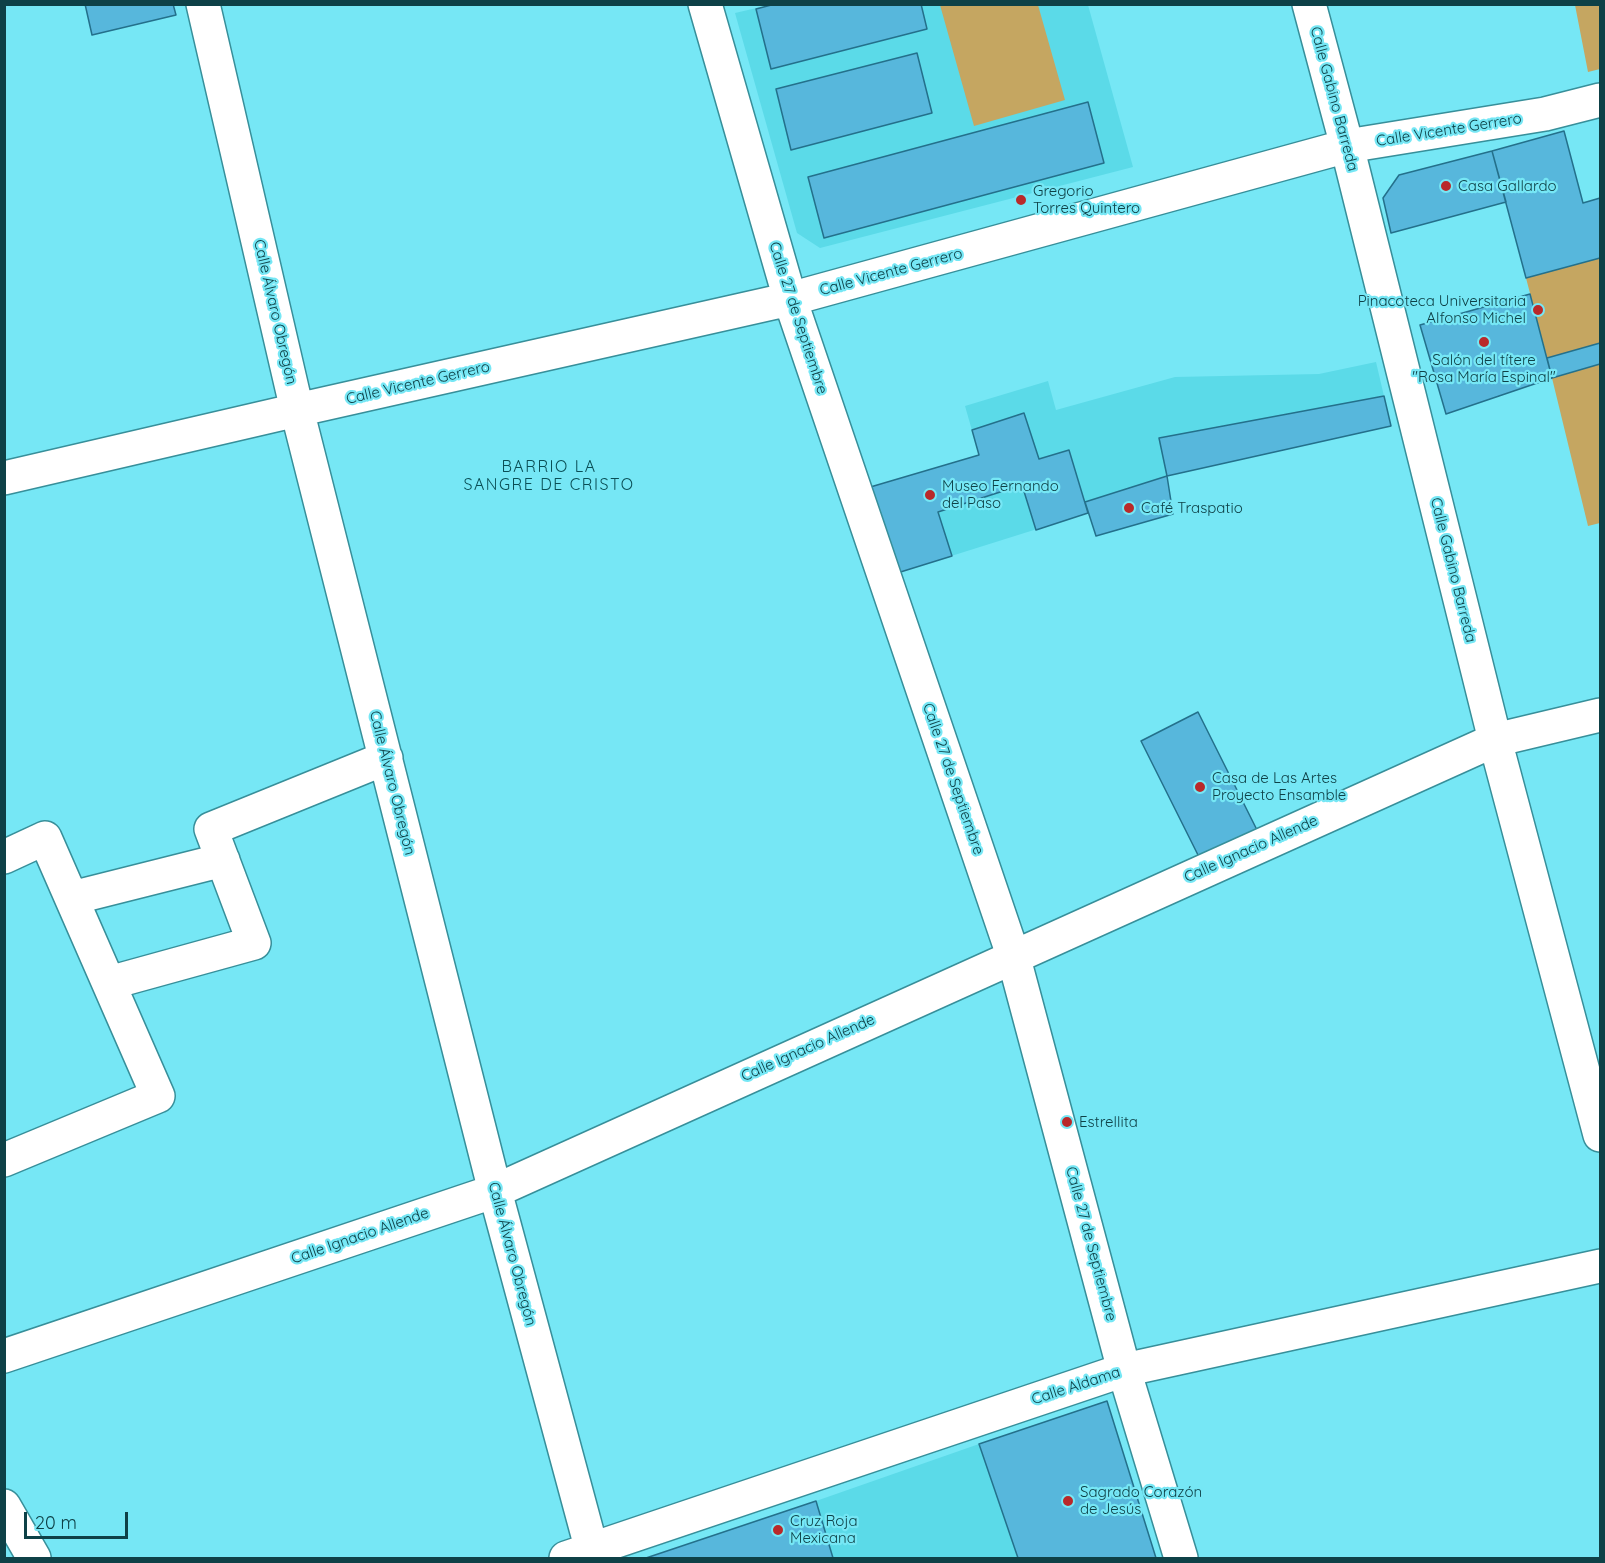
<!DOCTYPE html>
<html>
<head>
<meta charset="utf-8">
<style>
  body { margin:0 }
  #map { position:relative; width:1605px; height:1563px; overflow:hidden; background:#76e7f5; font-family:Quicksand,sans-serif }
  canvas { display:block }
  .frame { position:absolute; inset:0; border:6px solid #0e4147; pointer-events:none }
  .scale { position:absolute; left:24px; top:1512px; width:104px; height:27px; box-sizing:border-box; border:3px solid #0e4147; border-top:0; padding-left:8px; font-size:18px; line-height:21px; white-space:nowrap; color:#0e4147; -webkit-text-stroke:4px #76e7f5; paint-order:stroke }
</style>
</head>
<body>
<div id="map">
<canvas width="1605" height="1563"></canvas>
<div class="frame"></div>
<div class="scale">20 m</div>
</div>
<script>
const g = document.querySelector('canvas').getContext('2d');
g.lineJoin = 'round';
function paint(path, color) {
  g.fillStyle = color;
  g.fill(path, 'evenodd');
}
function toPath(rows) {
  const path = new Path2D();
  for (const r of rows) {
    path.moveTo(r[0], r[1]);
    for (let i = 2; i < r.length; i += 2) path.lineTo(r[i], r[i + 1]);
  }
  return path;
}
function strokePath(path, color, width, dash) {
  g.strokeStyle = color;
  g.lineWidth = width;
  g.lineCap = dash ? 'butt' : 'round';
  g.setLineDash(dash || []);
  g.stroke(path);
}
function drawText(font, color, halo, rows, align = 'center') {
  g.font = font + ' Quicksand,sans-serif';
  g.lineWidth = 4.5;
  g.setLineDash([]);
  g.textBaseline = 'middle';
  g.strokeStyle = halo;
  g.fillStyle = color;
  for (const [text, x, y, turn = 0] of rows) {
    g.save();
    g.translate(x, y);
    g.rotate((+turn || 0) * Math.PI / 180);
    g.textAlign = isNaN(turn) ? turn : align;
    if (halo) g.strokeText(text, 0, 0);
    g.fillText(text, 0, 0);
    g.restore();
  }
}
paint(toPath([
  [774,4,1088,5,1133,167,820,248,797,233,735,13],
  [1376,362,1391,426,1167,476,1173,514,1096,536,1088,513,894,574,867,488,979,455,965,406,1048,381,1056,410,1175,377,1319,374],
  [979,1444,1018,1558,833,1558,816,1501]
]), '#5bdae8');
paint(toPath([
  [940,5,1038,5,1065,100,974,126],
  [1575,5,1600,5,1600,69,1588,72],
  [1600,258,1600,343,1547,358,1526,278],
  [1600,364,1600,523,1588,526,1552,378]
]), '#c5a661');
const building = toPath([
  [85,4,173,4,176,15,92,35,85,4],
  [775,4,921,4,927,29,771,69,756,9,775,4],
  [917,53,932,113,791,150,776,89,917,53],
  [1088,102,1104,163,824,238,808,177,1088,102],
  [1564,131,1583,203,1600,198,1600,258,1526,278,1492,151,1564,131],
  [1492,151,1506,202,1391,233,1383,198,1399,175,1492,151],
  [1530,294,1552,378,1446,414,1420,325,1530,294],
  [1600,343,1600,364,1552,378,1547,358,1600,343],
  [1384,396,1391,426,1167,476,1159,438,1384,396],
  [1024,413,1039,459,1069,450,1088,513,1036,530,1022,485,938,512,952,556,894,574,867,488,979,455,972,430,1024,413],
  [1167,476,1173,514,1096,536,1085,502,1167,476],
  [1198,712,1259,834,1202,863,1141,741,1198,712],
  [1107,1401,1156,1558,1018,1558,979,1444,1107,1401],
  [816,1501,833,1558,646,1558,816,1501]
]);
paint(building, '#57b7dc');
strokePath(building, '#24708b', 1.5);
const minor = toPath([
  [203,4,297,410,495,1191,594,1558],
  [705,4,790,299,1013,955,1124,1370,1181,1558],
  [1309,4,1347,146,1495,740,1600,1135],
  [4,478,297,410,790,299,1347,146,1545,114,1600,100],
  [4,857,45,838,158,1096,4,1160],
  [72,898,223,860],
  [109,983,254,943,211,829,386,758],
  [4,1356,495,1191,1495,740,1600,715],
  [4,1506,34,1558],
  [566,1558,1124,1370,1600,1266]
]);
strokePath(minor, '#378f9a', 36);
strokePath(minor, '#fff', 33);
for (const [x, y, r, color] of [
  [1446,186,6,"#b9292a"],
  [1021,200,6,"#b9292a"],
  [1538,310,6,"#b9292a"],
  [1484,342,6,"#b9292a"],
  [930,495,6,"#b9292a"],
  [1129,508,6,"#b9292a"],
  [1200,787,6,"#b9292a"],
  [1067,1122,6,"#b9292a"],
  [1068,1501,6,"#b9292a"],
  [778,1530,6,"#b9292a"]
]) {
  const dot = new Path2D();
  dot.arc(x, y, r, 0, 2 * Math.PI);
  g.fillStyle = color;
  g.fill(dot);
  strokePath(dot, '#76e7f5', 2);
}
drawText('15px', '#0e4147', '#76e7f5', [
  ["Calle Gabino Barreda",1334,99,75],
  ["Calle Vicente Gerrero",1449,130,-9],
  ["Calle Vicente Gerrero",891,272,-15],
  ["Calle Álvaro Obregón",275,312,77],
  ["Calle 27 de Septiembre",798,318,72],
  ["Calle Vicente Gerrero",418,383,-13],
  ["Calle Gabino Barreda",1453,570,76],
  ["Calle 27 de Septiembre",953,779,71],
  ["Calle Álvaro Obregón",392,783,76],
  ["Calle Ignacio Allende",1251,849,-24],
  ["Calle Ignacio Allende",808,1048,-24],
  ["Calle Ignacio Allende",360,1236,-19],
  ["Calle 27 de Septiembre",1091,1244,75],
  ["Calle Álvaro Obregón",512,1254,75],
  ["Calle Aldama",1076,1386,-18]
]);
drawText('15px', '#0e4147', '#76e7f5', [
  ["Casa Gallardo",1458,186],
  ["Gregorio",1033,191],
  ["Torres Quintero",1033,208],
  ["Pinacoteca Universitaria",1526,301,"right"],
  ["Alfonso Michel",1526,318,"right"],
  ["Salón del títere",1484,360,"center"],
  ["\"Rosa María Espinal\"",1484,377,"center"],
  ["Museo Fernando",942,486],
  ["del Paso",942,503],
  ["Café Traspatio",1141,508],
  ["Casa de Las Artes",1212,778],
  ["Proyecto Ensamble",1212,795],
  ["Estrellita",1079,1122],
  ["Sagrado Corazón",1080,1492],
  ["de Jesús",1080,1509],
  ["Cruz Roja",790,1521],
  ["Mexicana",790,1538]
], 'left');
g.letterSpacing = '1.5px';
drawText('16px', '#0a4e55', '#76e7f5', [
  ["BARRIO LA",549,467],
  ["SANGRE DE CRISTO",549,485]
]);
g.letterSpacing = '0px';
</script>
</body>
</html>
